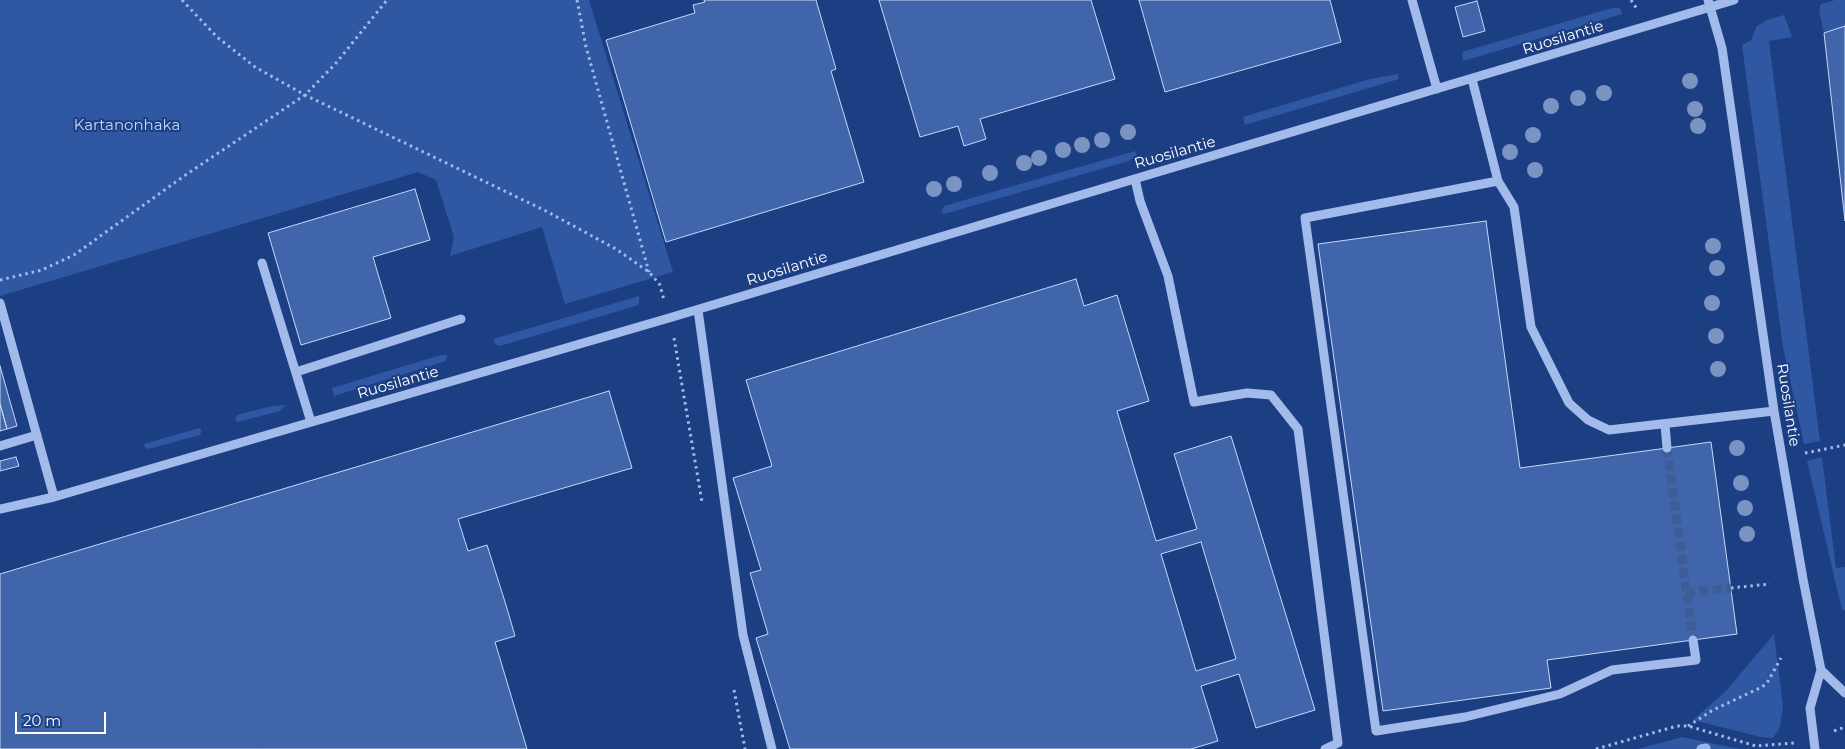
<!DOCTYPE html>
<html>
<head>
<meta charset="utf-8">
<style>
  body { margin:0 }
  #map { position:relative; width:1845px; height:749px; overflow:hidden; background:#1c3f83; font-family:Montserrat,sans-serif }
  canvas { display:block }
  .scale { position:absolute; left:15px; top:712px; width:91px; height:22px; box-sizing:border-box; border:2px solid #fff; border-top:0; padding-left:6px; font-size:15px; line-height:18px; white-space:nowrap; color:#fff; -webkit-text-stroke:4px #1c3f83; paint-order:stroke }
</style>
</head>
<body>
<div id="map">
<canvas width="1845" height="749"></canvas>
<div class="scale">20 m</div>
</div>
<script>
const g = document.querySelector('canvas').getContext('2d');
g.lineJoin = 'round';
function paint(path, color) {
  g.fillStyle = color;
  g.fill(path, 'evenodd');
}
function toPath(rows) {
  const path = new Path2D();
  for (const r of rows) {
    path.moveTo(r[0], r[1]);
    for (let i = 2; i < r.length; i += 2) path.lineTo(r[i], r[i + 1]);
  }
  return path;
}
function strokePath(path, color, width, dash) {
  g.strokeStyle = color;
  g.lineWidth = width;
  g.lineCap = dash ? 'butt' : 'round';
  g.setLineDash(dash || []);
  g.stroke(path);
}
function drawText(font, color, halo, rows, align = 'center') {
  g.font = font + ' Montserrat,sans-serif';
  g.lineWidth = 4;
  g.setLineDash([]);
  g.textBaseline = 'middle';
  g.strokeStyle = halo;
  g.fillStyle = color;
  for (const [text, x, y, turn = 0] of rows) {
    g.save();
    g.translate(x, y);
    g.rotate((+turn || 0) * Math.PI / 180);
    g.textAlign = isNaN(turn) ? turn : align;
    if (halo) g.strokeText(text, 0, 0);
    g.fillText(text, 0, 0);
    g.restore();
  }
}
paint(toPath([
  [0,0,589,0,673,272,565,304,542,227,450,256,454,237,436,180,418,172,0,296],
  [1835,0,1845,0,1845,26,1824,33,1819,11,1821,4],
  [1612,8,1620,8,1622,14,1463,61,1462,52],
  [1784,15,1792,37,1769,41,1820,441,1804,444,1783,347,1742,45,1751,40,1757,26,1767,20],
  [1398,74,1399,79,1245,125,1243,117,1370,79],
  [1135,151,1137,155,1129,161,944,214,941,212,944,206],
  [639,296,639,305,500,346,495,344,493,339],
  [441,355,447,355,446,361,334,396,332,388],
  [285,405,280,411,238,422,235,420,237,415,272,406],
  [199,428,202,430,200,435,148,449,145,447,144,444],
  [1822,457,1836,568,1845,567,1845,610,1842,610,1807,461],
  [1774,634,1783,706,1780,727,1773,738,1761,737,1693,720,1725,692],
  [1682,737,1730,747,1741,749,1638,749]
]), '#3057a2');
strokePath(toPath([
  [1701,749,1706,748]
]), '#96b5ec', 9);
const building = toPath([
  [704,0,816,0,836,69,831,71,864,182,666,242,606,40,695,13,693,5,705,2,704,0],
  [879,0,1091,0,1115,79,980,119,986,139,964,146,958,126,920,137,879,0],
  [1139,0,1330,0,1341,42,1165,92,1139,0],
  [1477,1,1485,31,1463,37,1455,7,1477,1],
  [1845,26,1845,221,1824,33,1845,26],
  [415,189,430,240,373,257,391,318,301,345,268,233,415,189],
  [1486,221,1520,468,1711,442,1737,634,1547,660,1551,688,1383,711,1318,244,1486,221],
  [1076,279,1084,306,1117,295,1149,401,1117,411,1156,541,1197,529,1174,454,1231,436,1315,710,1256,728,1239,674,1201,686,1218,741,1191,749,790,749,756,638,768,634,750,573,761,570,733,478,772,466,746,380,1076,279],
  [1201,542,1236,659,1196,671,1161,554,1201,542],
  [0,366,17,426,7,429,0,404,0,366],
  [609,391,632,468,458,519,468,551,487,545,506,605,515,636,495,642,527,749,0,749,0,574,609,391],
  [0,404,7,429,0,431,0,404],
  [16,457,19,466,0,471,0,461,16,457]
]);
paint(building, '#4065aa');
strokePath(building, '#c7d8f8', 1);
strokePath(toPath([
  [1667,448,1693,640],
  [1686,593,1731,588]
]), '#3e5c96', 9, [9, 4.5]);
strokePath(toPath([
  [182,0,217,37,255,67,305,95,546,211,616,249,649,272,660,285,664,300],
  [577,0,586,47,649,272],
  [1631,0,1637,9],
  [0,280,42,270,74,255,184,176,305,95,337,62,387,0],
  [674,338,702,502],
  [1805,453,1845,445],
  [1731,588,1770,584],
  [734,690,745,749],
  [1688,726,1713,710,1762,687,1767,683,1781,658],
  [1834,731,1845,727],
  [1596,749,1677,726,1688,726,1756,746,1794,743]
]), '#a2bbea', 3, [2.5, 4]);
strokePath(toPath([
  [1412,0,1437,89],
  [1708,0,1722,48,1774,411,1803,579,1821,670,1810,708,1815,749],
  [1472,79,1498,181,1514,207,1531,327,1569,403,1588,420,1609,430,1774,411],
  [1135,179,1140,201,1168,276,1194,402,1247,393,1271,395,1298,429,1338,743,1325,749],
  [1498,181,1305,218,1376,731,1465,717,1560,694,1612,670,1696,660,1693,640],
  [262,263,311,422],
  [0,303,54,497],
  [698,310,743,635,772,749],
  [296,372,461,319],
  [1665,425,1667,448],
  [0,446,37,435],
  [0,509,54,497,669,318,1734,0],
  [1821,670,1845,693]
]), '#a2bbea', 9);
g.fillStyle = '#7a93c3';
for (const [x, y] of [
  [1690,81],
  [1604,93],
  [1578,98],
  [1551,106],
  [1695,109],
  [1698,126],
  [1128,132],
  [1533,135],
  [1102,140],
  [1082,145],
  [1063,150],
  [1510,152],
  [1039,158],
  [1024,163],
  [1535,170],
  [990,173],
  [954,184],
  [934,189],
  [1713,246],
  [1717,268],
  [1712,303],
  [1716,336],
  [1718,369],
  [1737,448],
  [1741,483],
  [1745,508],
  [1747,534]
]) {
  g.beginPath();
  g.arc(x, y, 8, 0, 2 * Math.PI);
  g.fill();
}
drawText('15px', '#fff', '#1c3f83', [
  ["Ruosilantie",1563,38,-17],
  ["Ruosilantie",1175,153,-16],
  ["Ruosilantie",787,269,-17],
  ["Ruosilantie",398,383,-16],
  ["Ruosilantie",1788,405,81]
]);
drawText('15px', '#c7d8f8', '#1c3f83', [
  ["Kartanonhaka",127,126]
]);
</script>
</body>
</html>
